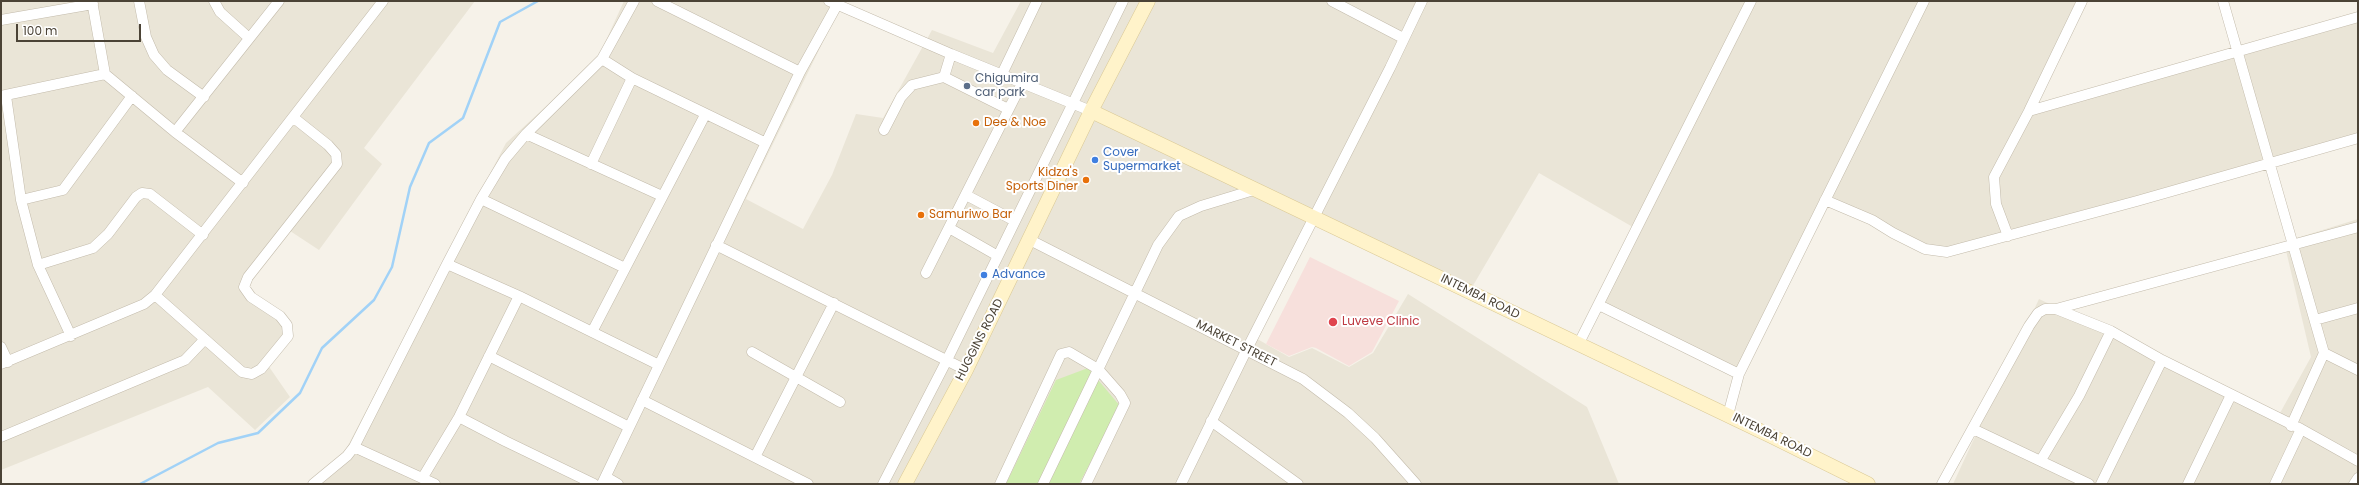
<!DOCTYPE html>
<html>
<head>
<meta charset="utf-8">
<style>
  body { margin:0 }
  #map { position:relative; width:2359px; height:485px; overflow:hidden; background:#f6f2e9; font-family:Poppins,sans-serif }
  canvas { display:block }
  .frame { position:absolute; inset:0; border:2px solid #4b4336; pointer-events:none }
  .scale { position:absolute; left:16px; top:24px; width:125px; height:18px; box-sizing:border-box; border:2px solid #4b4336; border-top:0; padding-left:5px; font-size:12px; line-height:14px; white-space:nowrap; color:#4b4336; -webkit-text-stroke:3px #fff; paint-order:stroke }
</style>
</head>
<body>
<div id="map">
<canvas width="2359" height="485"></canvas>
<div class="frame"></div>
<div class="scale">100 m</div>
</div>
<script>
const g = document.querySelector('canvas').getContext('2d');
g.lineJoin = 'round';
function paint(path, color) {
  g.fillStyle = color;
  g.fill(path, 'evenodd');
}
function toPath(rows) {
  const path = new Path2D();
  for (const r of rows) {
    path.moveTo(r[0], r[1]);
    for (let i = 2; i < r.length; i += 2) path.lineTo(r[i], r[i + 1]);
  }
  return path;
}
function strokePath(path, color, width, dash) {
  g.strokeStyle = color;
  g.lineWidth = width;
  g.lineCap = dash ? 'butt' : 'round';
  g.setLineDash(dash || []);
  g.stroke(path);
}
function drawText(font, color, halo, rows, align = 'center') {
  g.font = font + ' Poppins,sans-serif';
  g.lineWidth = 4;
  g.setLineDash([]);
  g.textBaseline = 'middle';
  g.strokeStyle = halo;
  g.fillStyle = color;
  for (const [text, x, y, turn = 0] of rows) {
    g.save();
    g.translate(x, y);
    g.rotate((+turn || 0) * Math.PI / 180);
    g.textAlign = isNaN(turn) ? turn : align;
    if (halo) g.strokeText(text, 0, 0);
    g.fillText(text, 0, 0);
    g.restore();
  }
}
paint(toPath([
  [1,1,475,1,364,148,382,164,319,250,284,227,241,287,278,318,284,325,285,334,265,361,290,397,255,430,208,387,1,470],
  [624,1,843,1,746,199,803,229,832,175,856,114,883,118,932,30,993,53,1021,1,2082,1,2027,112,2358,18,2358,135,1957,247,1926,247,1822,198,1738,372,1601,305,1638,230,1539,173,1471,289,1314,212,1252,336,1289,357,1312,348,1349,367,1373,353,1408,294,1587,407,1619,484,306,484,344,453,506,143,597,60],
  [2358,219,2358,484,1953,484,2039,299,2280,413,2311,357,2284,242]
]), '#eae5d7');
paint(toPath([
  [1310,257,1399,301,1372,352,1349,366,1316,348,1312,347,1289,356,1266,344]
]), '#f7e0dc');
paint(toPath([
  [1088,368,1120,406,1079,484,1006,484,1056,380]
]), '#d0edaf');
strokePath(toPath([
  [140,484,218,443,258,433,300,393,322,348,374,300,392,267,410,187,429,143,463,118,500,22,538,1]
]), '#a1d2f7', 2.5);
const street = toPath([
  [92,1,105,74,175,132],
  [139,1,146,37,154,55,167,70,204,97],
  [214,1,220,12,249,38],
  [657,1,800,72],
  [829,1,951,54,1091,111],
  [1332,1,1403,38],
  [2223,1,2324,353,2358,370],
  [1,20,93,4],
  [602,59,632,78,766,143],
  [1002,74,1037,1],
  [944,77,1008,109],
  [1,96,105,74],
  [6,96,21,200,38,265,71,336],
  [2029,111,2358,17],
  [884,130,901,97,912,85,944,77,951,54],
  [526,134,662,196],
  [591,164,632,78],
  [243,183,175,132,279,1],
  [966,195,1015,221],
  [481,199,625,268],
  [21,200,63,190,132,96],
  [1825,200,1872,220,1893,233,1925,249,1947,252,2137,201,2358,138],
  [949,228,998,256],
  [2008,236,1996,204,1994,177,2029,111,2082,1],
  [1030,240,1303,379,1348,413,1375,438,1416,484],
  [716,245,966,370],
  [447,264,519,296,659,365],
  [38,265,93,248,108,234,136,197,142,193,150,194,203,235],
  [926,273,1022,83],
  [155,295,242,372,252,374,261,369,288,336,287,325,280,316,251,297,244,287,248,277,337,164,336,154,328,145,294,118],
  [1599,305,1739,374],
  [2056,309,2358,227],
  [2315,320,2358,308],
  [592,332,705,115],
  [1578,345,1751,1],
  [1,347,8,362],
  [752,352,840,402],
  [489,356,629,427],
  [1,364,144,304,155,295,383,1],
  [642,400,808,484],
  [1728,415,1739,374,1924,1],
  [459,417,505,441,594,484],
  [1211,421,1298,484],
  [2291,426,2324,353],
  [1973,429,2089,484],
  [1,437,185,360,205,339],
  [354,447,435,484],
  [755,457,834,303],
  [2041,460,2079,396,2111,331],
  [423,477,459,417,519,296],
  [606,477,618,484],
  [313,484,347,456,354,447,447,264,481,199,505,159,526,134,602,59,634,1],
  [602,484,800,72,837,5],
  [883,484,947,360,1123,1],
  [1000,484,1061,354,1069,352,1098,369,1120,394,1125,403,1086,484],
  [1043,484,1158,245,1179,216,1201,206,1257,189],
  [1181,484,1247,349,1390,68,1422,1],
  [1942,484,2029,326,2038,313,2045,309,2056,309,2111,331,2162,360,2301,429,2358,461],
  [2101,484,2162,360],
  [2188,484,2231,395],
  [2275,484,2301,429],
  [2354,484,2358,478]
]);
const secondary = toPath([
  [1091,111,1771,436,1868,484],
  [905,484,966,370,1091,111,1148,1]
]);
strokePath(street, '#c3bbab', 11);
strokePath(secondary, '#dac995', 15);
strokePath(street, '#fff', 10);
strokePath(secondary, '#fff3ca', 14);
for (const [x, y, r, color] of [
  [967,86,4,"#5c6f8a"],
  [976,123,4,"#e8710a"],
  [1095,160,4,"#3f7fe0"],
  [1086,180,4,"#e8710a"],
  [921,215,4,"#e8710a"],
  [984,275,4,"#3f7fe0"],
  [1333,322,5,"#e0444e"]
]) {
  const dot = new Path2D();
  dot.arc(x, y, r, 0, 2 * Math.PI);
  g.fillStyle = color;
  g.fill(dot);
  strokePath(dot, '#fff', 1.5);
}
drawText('12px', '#4e5e75', '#fff', [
  ["Chigumira",975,79],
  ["car park",975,93]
], 'left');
drawText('12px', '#c56008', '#fff', [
  ["Dee & Noe",984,123],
  ["Kidza's",1078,173,"right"],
  ["Sports Diner",1078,187,"right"],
  ["Samuriwo Bar",929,215]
], 'left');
drawText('12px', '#366cbe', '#fff', [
  ["Cover",1103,153],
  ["Supermarket",1103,167],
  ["Advance",992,275]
], 'left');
drawText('12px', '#4b4336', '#fff', [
  ["INTEMBA ROAD",1480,297,26],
  ["HUGGINS ROAD",980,340,-63],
  ["MARKET STREET",1236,344,27],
  ["INTEMBA ROAD",1772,436,26]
]);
drawText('12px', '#be3a42', '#fff', [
  ["Luveve Clinic",1342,322]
], 'left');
</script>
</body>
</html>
